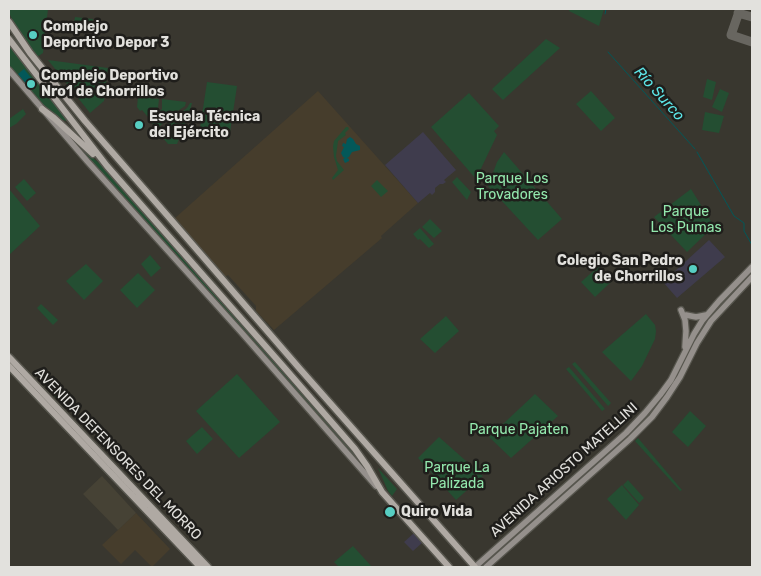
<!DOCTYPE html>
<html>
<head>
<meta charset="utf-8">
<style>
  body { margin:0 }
  #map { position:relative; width:761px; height:576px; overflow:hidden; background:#39372f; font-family:Rubik,sans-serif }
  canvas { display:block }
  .frame { position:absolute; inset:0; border:10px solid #e2e1dd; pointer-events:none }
</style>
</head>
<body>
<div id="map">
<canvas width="761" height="576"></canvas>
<div class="frame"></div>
</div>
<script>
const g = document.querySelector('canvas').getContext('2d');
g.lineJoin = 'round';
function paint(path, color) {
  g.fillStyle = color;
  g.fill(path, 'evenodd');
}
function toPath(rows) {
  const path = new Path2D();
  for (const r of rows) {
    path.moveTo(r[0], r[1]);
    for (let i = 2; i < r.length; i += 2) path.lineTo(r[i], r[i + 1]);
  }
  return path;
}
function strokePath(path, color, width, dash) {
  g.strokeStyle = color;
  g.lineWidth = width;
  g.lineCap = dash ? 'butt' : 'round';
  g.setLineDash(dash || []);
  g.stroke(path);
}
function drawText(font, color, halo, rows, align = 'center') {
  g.font = font + ' Rubik,sans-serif';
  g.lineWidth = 5;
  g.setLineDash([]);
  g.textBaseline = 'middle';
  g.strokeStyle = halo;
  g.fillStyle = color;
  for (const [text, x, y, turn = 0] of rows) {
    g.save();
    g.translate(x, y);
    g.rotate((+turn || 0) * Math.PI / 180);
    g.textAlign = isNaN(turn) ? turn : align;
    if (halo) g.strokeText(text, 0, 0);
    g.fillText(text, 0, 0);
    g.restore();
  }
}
paint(toPath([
  [318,91,418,203,381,236,382,238,274,330,256,311,256,306,228,275,225,277,177,222,175,218],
  [136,513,170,549,152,567,135,550,121,564,102,545]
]), '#463d2c');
paint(toPath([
  [102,476,136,513,118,530,83,494]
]), '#464235');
paint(toPath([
  [423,132,456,170,444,180,446,182,443,184,440,184,435,188,435,192,432,195,430,193,418,203,385,165],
  [709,240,725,257,677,298,663,282],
  [414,533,422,543,413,551,404,542]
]), '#3f3c4d');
paint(toPath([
  [9,9,48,9,43,53,37,57,18,31,10,15,9,15],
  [570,9,604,9,599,26,569,11],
  [75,17,93,19,92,29,73,27],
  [546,39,560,48,503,100,492,89],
  [9,44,66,119,66,121,57,118,38,101,9,66],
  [48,60,108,68,104,101,90,113],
  [707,79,716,82,712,100,703,97],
  [207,82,237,86,229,139,199,135],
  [720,89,729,93,722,112,712,107],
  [591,91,615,118,601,131,576,104],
  [469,93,499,126,494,131,497,135,476,179,431,127],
  [138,97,159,99,158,108,148,117,142,110,140,111,137,107],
  [162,99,186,102,185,106,169,117,167,114,160,119,163,123,157,129,149,120,162,109],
  [190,103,192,103,189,115,177,144,168,144,158,132,187,108],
  [23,109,26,114,16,124,9,128,9,119],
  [705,112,724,116,719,133,702,130],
  [346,127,348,127,349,129,345,133,346,135,338,141,336,156,337,161,344,170,333,180,332,178,338,170,334,157,333,146,334,141],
  [66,133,101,165,358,456,370,475],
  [504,152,562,219,538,240,488,186,497,162],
  [457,177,471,192,467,200,452,182],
  [24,179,36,193,27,201,15,187],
  [377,180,388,191,381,197,371,186],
  [9,189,40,226,9,255],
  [691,189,714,226,687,252,654,217],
  [430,219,442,231,434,238,422,227],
  [420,228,434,244,429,248,420,239,418,240,413,234],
  [150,255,161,268,151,277,141,264],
  [86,264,103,281,84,300,66,281],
  [599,266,612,281,595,297,581,282],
  [752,269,752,275,707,324,703,322],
  [138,273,155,290,137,308,120,290],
  [41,304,58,320,53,325,37,308],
  [646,314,655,325,656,331,655,339,642,366,631,381,602,352],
  [446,316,459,331,435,353,420,339],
  [697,331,701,333,679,376,655,411,638,428,636,425,656,403],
  [575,362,611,403,608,406,572,364],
  [569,367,605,409,602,411,566,369],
  [237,374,280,422,239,458,196,411],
  [58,386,72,401,65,407,51,393],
  [535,394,558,416,511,458,489,437],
  [690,411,706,426,688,447,672,432],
  [202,427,213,439,197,454,186,441],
  [439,437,483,476,456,500,418,458],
  [622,438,625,441,539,518,537,515],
  [638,438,682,490,680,491,635,441],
  [378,468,397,489,392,496,388,491],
  [628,480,644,498,639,503,623,485],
  [622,485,639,505,626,520,607,499],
  [530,521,532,524,483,567,481,567,480,565],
  [353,546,372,567,339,567,334,562]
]), '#244e32');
paint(toPath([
  [24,69,32,79,26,84,18,74],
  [350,137,353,139,356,144,360,146,360,150,352,152,349,157,347,158,349,159,349,161,345,163,343,159,345,158,343,157,341,153,344,147,342,146,343,143,346,144,347,139]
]), '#035859');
strokePath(toPath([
  [605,14,606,9],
  [608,52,695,149],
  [697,152,734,216,744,223,744,231,752,245]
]), '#035859', 1);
strokePath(toPath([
  [740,9,731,35,752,42],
  [738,13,752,17]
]), '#686660', 9);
const secondary = toPath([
  [9,70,87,161,241,332,376,486],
  [681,310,685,320,686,331,685,347],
  [686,315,696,317,706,315],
  [475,567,626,433,645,413,660,395,671,380,694,334,702,321,719,301,752,267],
  [486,567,630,439,652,417,667,397,680,377,697,343,711,321,752,277]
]);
const primary = toPath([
  [9,22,30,53,85,121,173,222,300,369,475,567],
  [9,39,107,166,282,365,355,449,367,466,382,492,449,567],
  [42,109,54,118,93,154],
  [9,357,208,567],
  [9,366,200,567]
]);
strokePath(secondary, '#57564e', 8);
strokePath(primary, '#57564e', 9);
strokePath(secondary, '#95908c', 5.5);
strokePath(primary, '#afa9a3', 6);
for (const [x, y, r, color] of [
  [33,35,5,"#57cec2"],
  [31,84,5,"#57cec2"],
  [139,125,5,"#57cec2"],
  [693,269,5,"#57cec2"],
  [390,512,6,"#57cec2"]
]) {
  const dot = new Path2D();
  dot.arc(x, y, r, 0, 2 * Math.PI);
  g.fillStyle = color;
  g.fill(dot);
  strokePath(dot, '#1f1e1b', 2);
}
drawText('bold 14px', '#e2e1dd', '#1f1e1b', [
  ["Complejo",43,27],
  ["Deportivo Depor 3",43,43],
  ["Complejo Deportivo",41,76],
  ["Nro1 de Chorrillos",41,92],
  ["Escuela Técnica",149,117],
  ["del Ejército",149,133],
  ["Colegio San Pedro",683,261,"right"],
  ["de Chorrillos",683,277,"right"],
  ["Quiro Vida",401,512]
], 'left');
drawText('14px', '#93e8ad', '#1f1e1b', [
  ["Parque Los",512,179],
  ["Trovadores",512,195],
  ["Parque",686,212],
  ["Los Pumas",686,228],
  ["Parque Pajaten",519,430],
  ["Parque La",457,468],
  ["Palizada",457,484]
]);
drawText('14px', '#e2e1dd', '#1f1e1b', [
  ["AVENIDA DEFENSORES DEL MORRO",118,454,46],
  ["AVENIDA ARIOSTO MATELLINI",564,470,-42]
]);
drawText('italic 15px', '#5ce5e7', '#1f1e1b', [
  ["Río Surco",659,94,48]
]);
</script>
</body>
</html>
